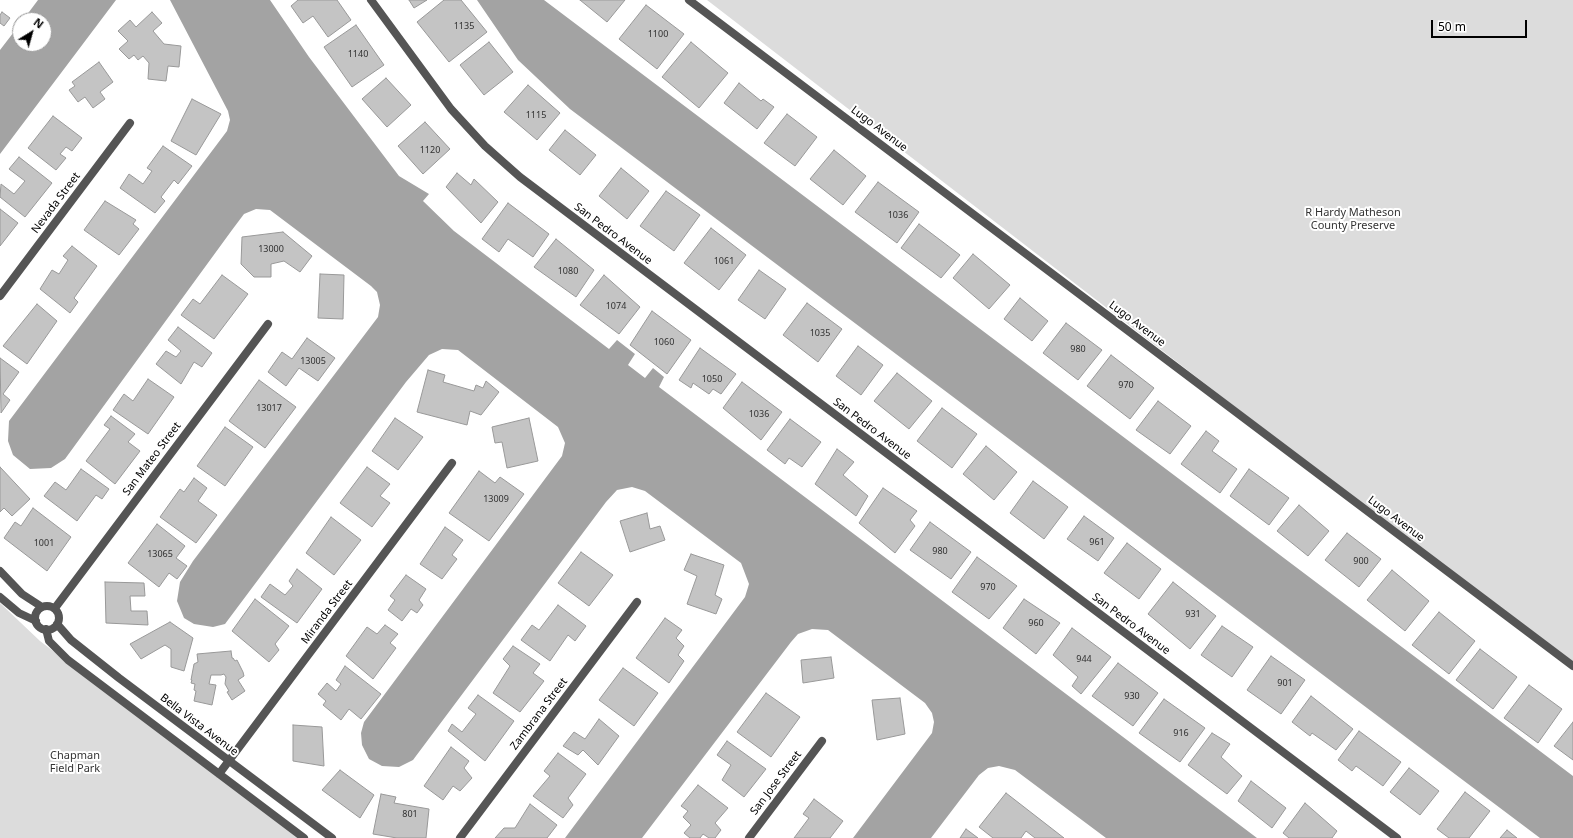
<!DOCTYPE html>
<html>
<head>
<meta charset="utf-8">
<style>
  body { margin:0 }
  #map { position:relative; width:1573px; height:838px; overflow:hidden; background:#fff; font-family:"Noto Sans",sans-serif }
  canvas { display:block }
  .north { position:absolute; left:12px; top:12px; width:40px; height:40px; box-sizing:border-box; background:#fff; border:1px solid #999; border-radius:50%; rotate:37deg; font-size:11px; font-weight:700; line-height:16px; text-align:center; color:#000 }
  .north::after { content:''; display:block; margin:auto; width:14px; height:18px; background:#000; clip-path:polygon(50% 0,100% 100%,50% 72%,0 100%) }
  .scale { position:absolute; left:1431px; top:20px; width:96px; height:18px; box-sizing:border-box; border:2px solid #000; border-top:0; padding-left:5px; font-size:12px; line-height:14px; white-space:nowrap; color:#000; -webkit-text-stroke:3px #fff; paint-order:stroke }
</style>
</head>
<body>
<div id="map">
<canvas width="1573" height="838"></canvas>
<div class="north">N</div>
<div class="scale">50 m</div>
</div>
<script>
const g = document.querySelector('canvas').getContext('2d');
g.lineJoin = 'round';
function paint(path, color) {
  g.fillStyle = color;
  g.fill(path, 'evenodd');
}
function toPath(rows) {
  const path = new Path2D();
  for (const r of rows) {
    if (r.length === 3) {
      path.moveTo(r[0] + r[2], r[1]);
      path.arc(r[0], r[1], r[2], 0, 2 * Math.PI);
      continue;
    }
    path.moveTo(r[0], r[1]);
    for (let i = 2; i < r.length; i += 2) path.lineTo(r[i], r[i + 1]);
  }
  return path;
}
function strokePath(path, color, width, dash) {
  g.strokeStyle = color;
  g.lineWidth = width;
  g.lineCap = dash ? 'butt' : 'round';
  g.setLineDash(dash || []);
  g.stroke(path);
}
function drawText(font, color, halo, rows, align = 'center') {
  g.font = font + ' "Noto Sans",sans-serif';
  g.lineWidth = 4;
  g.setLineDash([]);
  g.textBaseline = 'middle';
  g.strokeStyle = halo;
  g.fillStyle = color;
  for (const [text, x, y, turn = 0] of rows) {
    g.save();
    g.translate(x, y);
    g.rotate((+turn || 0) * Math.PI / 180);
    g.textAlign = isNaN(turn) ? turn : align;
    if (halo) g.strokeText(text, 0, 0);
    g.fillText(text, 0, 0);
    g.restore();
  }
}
paint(toPath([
  [707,0,1573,0,1573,667],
  [0,603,40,641,299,838,0,838]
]), '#dcdcdc');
paint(toPath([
  [38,0,116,0,0,154,0,50,20,24,20,44,44,44,44,20,23,20],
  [170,0,270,0,309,57,399,176,429,194,423,201,454,231,609,349,617,340,635,354,628,365,645,378,653,368,664,377,659,387,1257,838,1106,838,1015,770,999,766,988,768,979,775,931,838,853,838,932,733,934,722,932,713,925,703,828,630,812,629,798,634,791,642,642,838,565,838,745,597,749,584,741,563,645,491,632,487,617,490,606,502,413,760,399,767,382,766,369,759,362,745,361,733,364,722,562,456,565,443,558,427,458,350,442,349,429,355,406,382,225,624,213,627,194,624,184,618,177,601,180,582,193,561,378,317,380,305,377,292,371,286,270,210,256,209,244,214,232,230,65,459,51,468,30,469,13,455,8,441,9,421,227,131,230,120,228,111],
  [477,0,544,0,1573,776,1573,838,1540,838,570,109,518,60]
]), '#a3a3a3');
const building = toPath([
  [298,0,337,0,351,20,328,37,313,16,303,23,291,6,298,0],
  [409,0,427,0,414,8,409,0],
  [444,0,461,0,487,32,449,62,417,22,444,0],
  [580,0,625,0,607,22,580,0],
  [646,5,684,34,657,69,619,39,646,5],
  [2,12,10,18,4,26,0,23,0,15,2,12],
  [152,12,162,23,153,31,164,44,181,46,179,67,168,66,166,81,148,79,149,63,143,56,138,60,134,55,129,59,119,49,128,41,118,31,130,20,136,27,152,12],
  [356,25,384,65,352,87,324,47,356,25],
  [489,42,513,72,484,95,460,65,489,42],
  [691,42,728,73,699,108,662,77,691,42],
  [99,62,113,82,100,92,105,99,93,108,85,97,78,102,69,90,75,86,72,82,99,62],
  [386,78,411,105,387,127,362,99,386,78],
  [739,83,761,101,763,99,774,107,757,129,724,103,739,83],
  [528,85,560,113,537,140,504,112,528,85],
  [192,99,221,114,196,155,171,141,192,99],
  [787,114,817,137,795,166,764,143,787,114],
  [53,116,82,138,72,151,66,147,60,154,66,158,56,170,28,148,53,116],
  [425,122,450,149,423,174,398,146,425,122],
  [565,130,596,155,580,175,549,150,565,130],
  [163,146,192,166,178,184,174,180,161,197,165,201,155,213,120,188,129,174,143,184,152,171,147,168,163,146],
  [834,150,866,176,843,205,810,179,834,150],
  [19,157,52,183,25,217,0,197,1,184,14,194,25,181,9,169,19,157],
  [621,168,649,191,627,219,599,196,621,168],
  [457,173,471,185,474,179,498,202,481,223,446,187,457,173],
  [878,182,919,212,897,243,855,212,878,182],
  [666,191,700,215,674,251,640,226,666,191],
  [105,201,136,220,133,224,139,229,119,255,84,230,105,201],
  [508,203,549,234,533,257,508,239,499,252,482,239,508,203],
  [0,209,18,223,0,246,0,209],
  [919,224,960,255,941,278,901,248,919,224],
  [711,228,746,255,719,290,684,263,711,228],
  [283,232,312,256,300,272,284,261,271,264,271,277,254,277,241,264,242,237,283,232],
  [556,239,594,270,576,297,534,267,556,239],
  [72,246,97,266,74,298,78,302,70,313,40,289,52,270,59,274,68,260,63,256,72,246],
  [973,254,1010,285,989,309,953,278,973,254],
  [759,270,786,289,765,319,738,300,759,270],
  [320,274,344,275,343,319,318,318,320,274],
  [222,275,248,294,214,339,181,315,193,299,200,304,222,275],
  [604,275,640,307,619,334,580,305,604,275],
  [1020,298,1048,321,1032,341,1004,319,1020,298],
  [807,303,842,329,818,362,783,335,807,303],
  [37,304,57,321,27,364,3,346,37,304],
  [652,311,691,340,667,374,630,345,652,311],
  [1066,323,1102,350,1078,380,1043,353,1066,323],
  [178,327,212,353,202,367,194,362,181,384,156,364,166,351,176,357,181,351,168,340,178,327],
  [307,338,335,358,318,381,299,368,286,386,268,372,282,352,292,359,307,338],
  [858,346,883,365,861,395,836,376,858,346],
  [700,348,736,374,721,394,713,389,709,394,693,383,691,388,679,380,700,348],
  [1111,355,1154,388,1130,419,1087,386,1111,355],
  [0,358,19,372,3,394,10,400,1,413,0,358],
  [428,370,445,375,443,382,474,391,476,385,483,388,486,381,499,392,481,415,470,411,467,425,417,412,428,370],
  [897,373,932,401,909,429,874,401,897,373],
  [148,379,174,397,148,434,113,410,124,394,133,401,148,379],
  [259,380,296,407,265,448,229,421,259,380],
  [742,382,782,412,761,440,723,408,742,382],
  [1158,401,1191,426,1170,454,1136,430,1158,401],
  [942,408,977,434,952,468,917,441,942,408],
  [111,416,135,434,128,442,140,451,115,484,86,461,110,429,104,425,111,416],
  [395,418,423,437,398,470,372,451,395,418],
  [529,418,538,461,507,468,502,442,495,443,492,427,529,418],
  [790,419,821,442,802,467,789,458,785,464,767,450,790,419],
  [225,427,253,447,225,486,197,466,225,427],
  [1206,431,1219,441,1212,451,1237,469,1220,493,1181,464,1206,431],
  [986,446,1017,472,994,500,963,474,986,446],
  [837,449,854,462,843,475,868,496,856,516,815,484,837,449],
  [0,467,30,499,12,516,4,508,0,512,0,467],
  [367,467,390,484,380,496,390,503,372,527,340,503,367,467],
  [81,469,109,489,102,499,96,495,77,521,44,496,55,482,66,490,81,469],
  [1249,469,1289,498,1269,525,1230,496,1249,469],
  [479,471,495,483,500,477,524,494,489,541,449,513,479,471],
  [194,478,207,488,198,501,217,515,196,543,160,517,180,489,184,492,194,478],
  [1033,481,1068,507,1044,539,1010,513,1033,481],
  [883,488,917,511,910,520,915,526,895,553,859,523,883,488],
  [1299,505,1329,531,1308,556,1277,531,1299,505],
  [33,508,71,537,47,571,4,538,15,522,21,526,33,508],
  [647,513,650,529,660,526,665,540,630,552,620,521,647,513],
  [1084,516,1114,538,1098,561,1067,539,1084,516],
  [331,517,361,540,334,575,306,553,331,517],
  [930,522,971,552,951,579,910,550,930,522],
  [157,524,185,546,176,558,187,566,177,579,169,573,159,587,128,563,157,524],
  [445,527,463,540,452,555,457,559,442,579,420,564,445,527],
  [1347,533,1381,559,1359,587,1325,560,1347,533],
  [1127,543,1161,569,1139,599,1104,573,1127,543],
  [581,552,613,575,589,606,558,583,581,552],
  [691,554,724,565,715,595,722,599,716,614,687,604,697,576,684,570,691,554],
  [977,557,1017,586,989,619,952,592,977,557],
  [297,569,322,589,297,623,261,597,270,584,285,595,293,586,289,581,297,569],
  [1392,570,1429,601,1405,631,1367,600,1392,570],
  [406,575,426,589,419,600,423,605,417,613,411,609,402,621,388,610,395,600,390,596,406,575],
  [105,582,144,583,145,596,130,596,131,611,147,611,148,625,106,623,105,582],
  [1173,582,1216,616,1190,649,1148,614,1173,582],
  [255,599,289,626,275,644,279,650,269,662,232,631,255,599],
  [1024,599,1060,623,1036,654,1003,628,1024,599],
  [558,605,586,626,575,641,568,635,550,661,521,640,532,625,539,630,558,605],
  [1439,612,1475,641,1449,674,1412,645,1439,612],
  [665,618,682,630,676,638,684,646,678,655,684,661,669,683,636,658,665,618],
  [170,622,193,638,184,671,171,667,171,649,165,645,141,659,130,644,170,622],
  [385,625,398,634,390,643,396,648,373,679,346,656,367,627,377,634,385,625],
  [1222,626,1253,647,1232,677,1201,655,1222,626],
  [1072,628,1111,657,1081,694,1072,686,1078,677,1053,655,1072,628],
  [513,646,540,664,533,673,544,681,520,712,493,693,510,666,503,659,513,646],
  [1480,649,1517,677,1493,709,1456,680,1480,649],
  [231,651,232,658,233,658,235,661,237,660,243,672,244,676,238,680,245,691,232,700,227,692,229,691,225,684,226,677,224,674,221,675,211,675,209,684,216,685,212,705,194,701,196,691,194,690,195,684,191,683,192,680,191,680,194,664,198,662,197,654,231,651],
  [1271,656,1305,680,1281,714,1247,690,1271,656],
  [831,657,834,678,803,683,801,660,831,657],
  [1118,663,1158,693,1133,726,1092,696,1118,663],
  [345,666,381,694,361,719,349,709,341,720,323,705,326,701,318,694,327,683,336,691,341,684,336,680,345,666],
  [623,668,658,693,634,726,599,700,623,668],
  [1529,685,1562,709,1538,743,1504,718,1529,685],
  [766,693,800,717,771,757,737,732,766,693],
  [478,695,514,721,485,761,448,731,452,724,462,732,476,714,468,708,478,695],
  [1311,696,1353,729,1336,750,1312,733,1310,736,1292,722,1311,696],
  [900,698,905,734,877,740,872,700,900,698],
  [1164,699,1205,728,1180,762,1139,733,1164,699],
  [599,719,619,736,598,765,583,750,578,755,563,746,574,732,585,739,599,719],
  [1573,722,1573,760,1554,746,1573,722],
  [293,725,322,727,324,766,293,761,293,725],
  [1359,731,1401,762,1383,786,1356,766,1352,771,1338,760,1359,731],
  [1212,733,1230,744,1221,757,1242,776,1227,794,1188,765,1212,733],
  [727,741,766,769,744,797,722,780,731,765,717,755,727,741],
  [451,747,469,761,464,768,472,778,460,791,453,786,443,800,424,786,451,747],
  [558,753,586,774,568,798,573,805,563,818,533,796,550,776,544,771,558,753],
  [1409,768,1439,791,1420,815,1390,792,1409,768],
  [340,770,374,795,360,818,322,790,340,770],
  [1251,781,1286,808,1272,828,1238,801,1251,781],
  [698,785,728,808,715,823,721,830,715,838,709,838,703,834,700,838,690,838,684,833,691,825,683,817,688,811,681,806,698,785],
  [1465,792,1490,811,1469,838,1449,838,1437,829,1465,792],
  [1006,793,1064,838,1035,838,1026,831,1021,838,993,838,979,827,1006,793],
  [381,794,396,797,394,803,429,809,426,838,397,838,373,834,381,794],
  [814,799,843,821,830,838,794,838,809,818,803,814,814,799],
  [1305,803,1337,831,1332,838,1289,838,1283,833,1305,803],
  [530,804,557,825,547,838,495,838,504,828,515,828,530,804],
  [966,829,978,838,960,838,966,829],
  [1507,830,1517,838,1500,838,1507,830]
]);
paint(building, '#c4c4c4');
strokePath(building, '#999', 1);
strokePath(toPath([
  [371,0,451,109,485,146,520,177,1397,838],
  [689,0,1573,666],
  [0,296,130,123],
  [0,571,22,594,42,607],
  [0,597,19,613,36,621],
  [47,618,12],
  [55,608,268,324],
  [57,624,71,640,119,678,332,838],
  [46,629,49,641,68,660,304,838],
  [219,774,452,463],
  [460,838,637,602],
  [749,838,822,741]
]), '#555', 8);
drawText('9px', '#313131', null, [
  ["1135",464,26],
  ["1100",658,34],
  ["1140",358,54],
  ["1115",536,115],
  ["1120",430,150],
  ["1036",898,215],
  ["13000",271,249],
  ["1061",724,261],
  ["1080",568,271],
  ["1074",616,306],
  ["1035",820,333],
  ["1060",664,342],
  ["980",1078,349],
  ["13005",313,361],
  ["1050",712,379],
  ["970",1126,385],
  ["13017",269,408],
  ["1036",759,414],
  ["13009",496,499],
  ["961",1097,542],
  ["1001",44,543],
  ["980",940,551],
  ["13065",160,554],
  ["900",1361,561],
  ["970",988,587],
  ["931",1193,614],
  ["960",1036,623],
  ["944",1084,659],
  ["901",1285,683],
  ["930",1132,696],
  ["916",1181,733],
  ["801",410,814]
]);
drawText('11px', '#000', '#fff', [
  ["Lugo Avenue",879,129,37],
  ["Nevada Street",56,203,-53],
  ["San Pedro Avenue",613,234,37],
  ["Lugo Avenue",1137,324,37],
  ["San Pedro Avenue",872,429,37],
  ["San Mateo Street",152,459,-53],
  ["Lugo Avenue",1396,519,37],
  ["Miranda Street",327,612,-53],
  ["San Pedro Avenue",1131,624,37],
  ["Zambrana Street",539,714,-53],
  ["Bella Vista Avenue",199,725,37],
  ["San Jose Street",776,783,-53]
]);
drawText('11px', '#333', '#fff', [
  ["R Hardy Matheson",1353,213],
  ["County Preserve",1353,226],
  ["Chapman",75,756],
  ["Field Park",75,769]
]);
</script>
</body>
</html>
